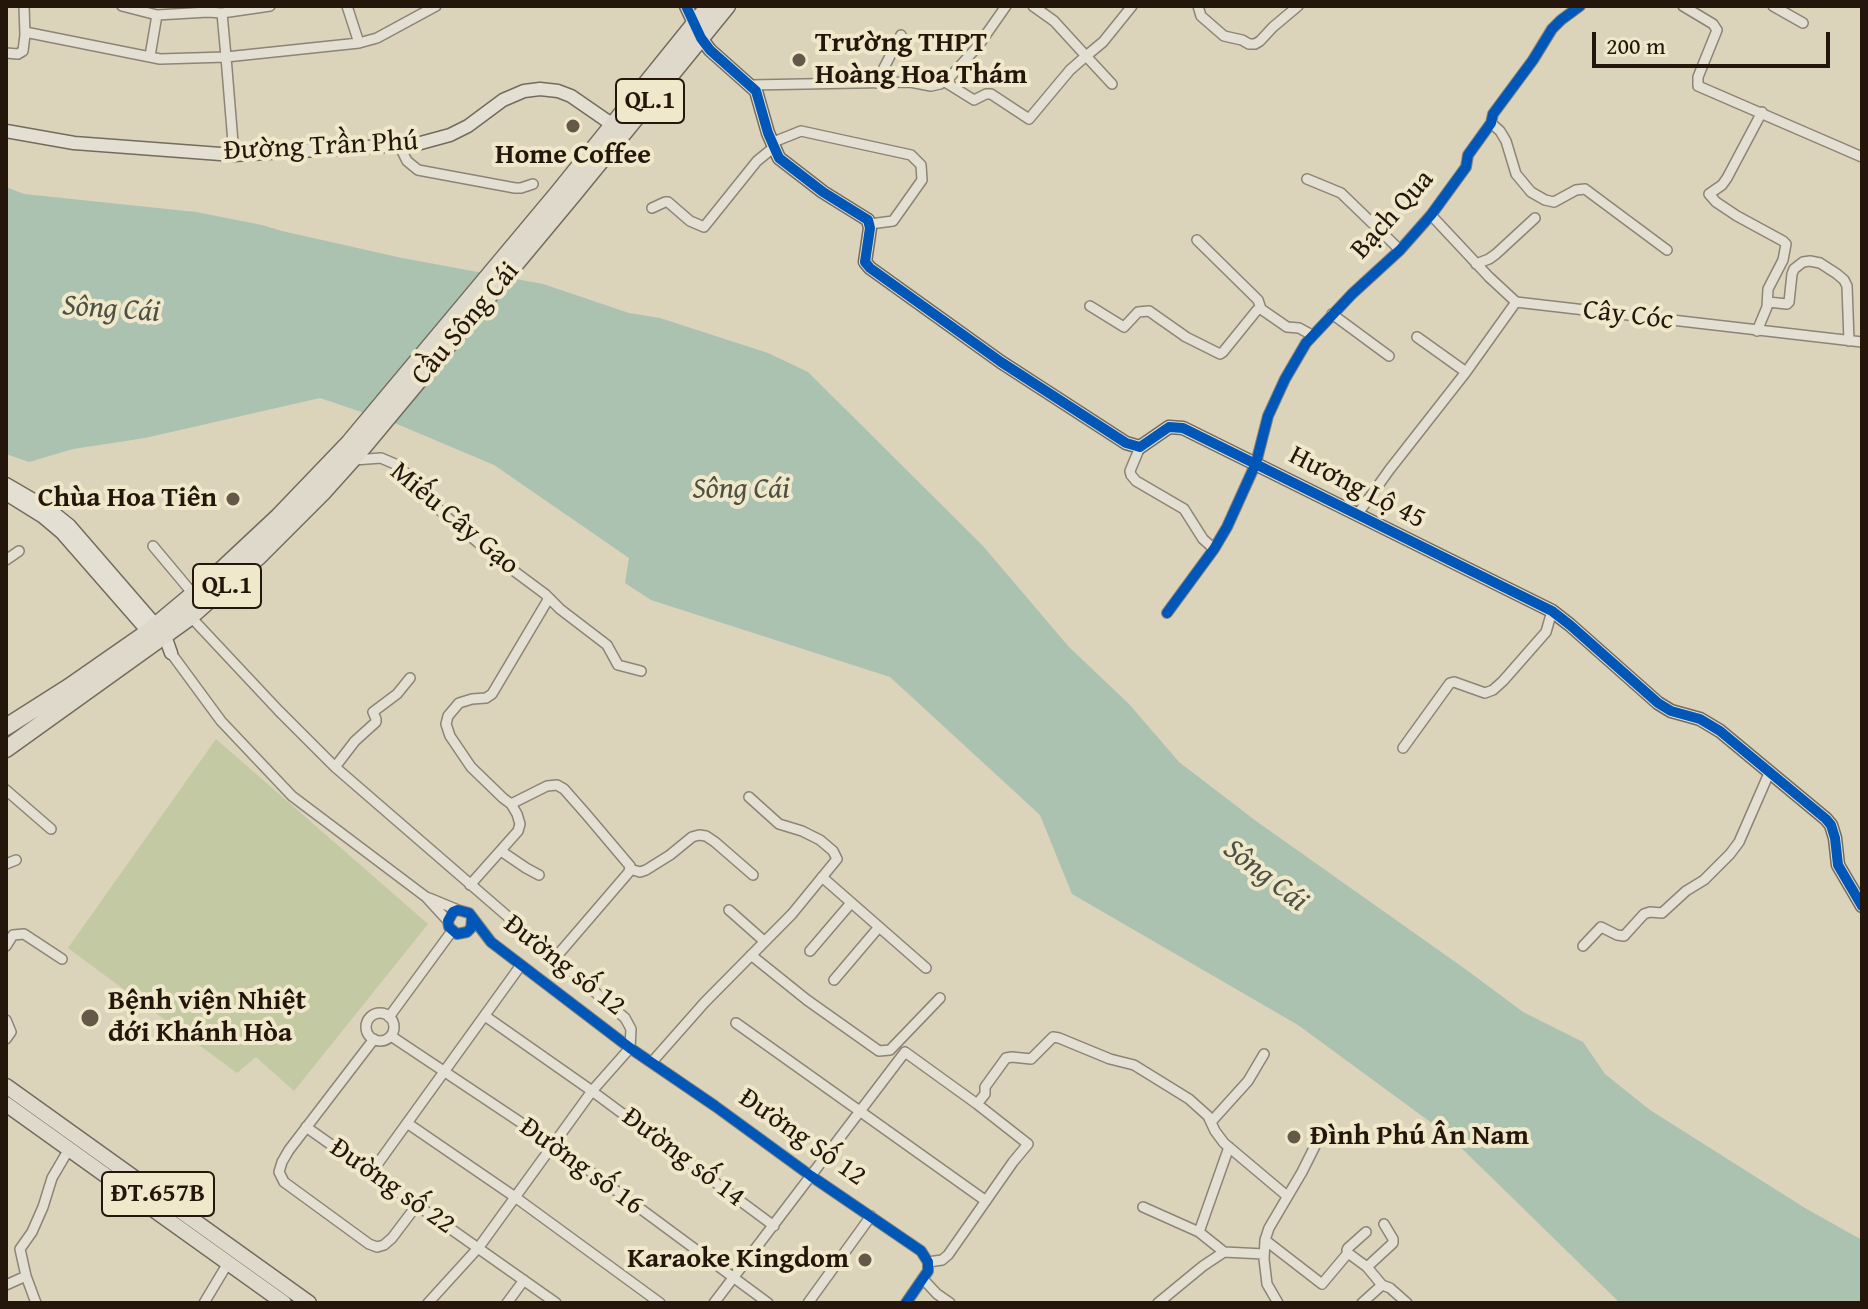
<!DOCTYPE html>
<html>
<head>
<meta charset="utf-8">
<style>
  body { margin:0 }
  #map { position:relative; width:1868px; height:1309px; overflow:hidden; background:#dbd3ba; font-family:"Gentium Book Plus",serif }
  canvas { display:block }
  .frame { position:absolute; inset:0; border:8px solid #25160c; pointer-events:none }
  .scale { position:absolute; left:1592px; top:32px; width:238px; height:36px; box-sizing:border-box; border:4px solid #25160c; border-top:0; padding-left:10px; font-size:24px; line-height:28px; white-space:nowrap; color:#25160c; -webkit-text-stroke:6px #f0e8ca; paint-order:stroke }
</style>
</head>
<body>
<div id="map">
<canvas width="1868" height="1309"></canvas>
<div class="frame"></div>
<div class="scale">200 m</div>
</div>
<script>
const g = document.querySelector('canvas').getContext('2d');
g.lineJoin = 'round';
function paint(path, color) {
  g.fillStyle = color;
  g.fill(path, 'evenodd');
}
function toPath(rows) {
  const path = new Path2D();
  for (const r of rows) {
    if (r.length === 3) {
      path.moveTo(r[0] + r[2], r[1]);
      path.arc(r[0], r[1], r[2], 0, 2 * Math.PI);
      continue;
    }
    path.moveTo(r[0], r[1]);
    for (let i = 2; i < r.length; i += 2) path.lineTo(r[i], r[i + 1]);
  }
  return path;
}
function strokePath(path, color, width, dash) {
  g.strokeStyle = color;
  g.lineWidth = width;
  g.lineCap = dash ? 'butt' : 'round';
  g.setLineDash(dash || []);
  g.stroke(path);
}
function drawText(font, color, halo, rows, align = 'center') {
  g.font = font + ' "Gentium Book Plus",serif';
  g.lineWidth = 8;
  g.setLineDash([]);
  g.textBaseline = 'middle';
  g.strokeStyle = halo;
  g.fillStyle = color;
  for (const [text, x, y, turn = 0] of rows) {
    g.save();
    g.translate(x, y);
    g.rotate((+turn || 0) * Math.PI / 180);
    g.textAlign = isNaN(turn) ? turn : align;
    if (halo) g.strokeText(text, 0, 0);
    g.fillText(text, 0, 0);
    g.restore();
  }
}
paint(toPath([
  [216,739,428,924,294,1091,256,1057,237,1073,68,948]
]), '#c3c9a2');
paint(toPath([
  [6,187,24,194,196,212,262,225,282,231,402,258,543,284,629,313,660,318,768,353,808,372,983,546,1069,647,1129,704,1179,762,1256,821,1468,971,1523,1012,1583,1042,1605,1074,1650,1110,1805,1208,1862,1240,1862,1303,1620,1303,1448,1135,1298,1025,1072,894,1040,815,890,677,651,600,625,583,629,558,494,465,397,424,320,398,145,438,73,449,29,462,6,454]
]), '#abc2b1');
const street = toPath([
  [347,6,359,43],
  [1033,6,1054,21,1086,56,1103,42,1132,6],
  [1198,6,1201,16,1224,36,1242,40,1249,44,1255,44,1260,41,1273,27,1298,6],
  [1683,6,1713,24,1717,30,1698,77,1698,86,1862,157],
  [1773,6,1803,23],
  [222,13,270,6],
  [25,32,160,59,226,57,222,13,208,12,157,15,122,6],
  [6,53,18,54,23,51,25,35,24,6],
  [150,56,157,15],
  [945,82,974,100,986,94,991,94,1029,119,1070,70,1086,56,1112,84],
  [876,83,901,35],
  [751,85,910,82,931,86,940,84,950,77,978,46,1006,6],
  [1491,123,1500,131,1506,141,1516,174,1531,192,1545,200,1554,202,1576,190,1585,189,1667,250],
  [771,143,801,131,911,155,921,165,922,180,893,221,870,224],
  [399,145,407,161,418,170,515,188,521,188,533,184],
  [234,155,226,57,359,43,377,38,436,6],
  [1307,179,1341,193,1400,250],
  [652,208,665,202,668,202,690,221,704,227,757,161,773,148],
  [1431,215,1489,277,1516,302,1862,342],
  [1197,240,1258,300,1261,309,1287,327,1299,328,1312,335],
  [1476,264,1489,259,1496,254,1535,218],
  [1768,302,1787,304,1789,302,1792,274,1794,269,1803,262,1810,261,1820,263,1837,274,1844,280,1847,286,1849,341],
  [1090,306,1124,327,1138,312,1149,311,1186,337,1220,354,1223,352,1257,310,1261,309],
  [1332,314,1389,356],
  [1757,331,1767,307,1768,289,1783,260,1786,244,1783,241,1737,216,1716,202,1709,194,1722,185,1727,178,1762,112],
  [1417,337,1466,372],
  [1140,447,1130,471,1131,475,1136,481,1184,509,1203,539,1214,549],
  [354,460,381,458,395,464,407,474,426,497,448,518,502,562,545,594,560,609,607,645,618,665,641,671],
  [1357,515,1390,469,1466,372,1516,302],
  [153,546,194,595],
  [6,560,19,551],
  [549,598,492,694,486,698,472,699,459,703,448,716,446,724,450,736,471,767,503,798,511,804,547,786,557,785,564,789,586,814,630,866,629,872,556,957],
  [1167,613,1214,549,1227,527,1256,463,1268,416,1285,379,1306,343,1352,294,1400,250,1431,215,1466,167,1468,155,1491,123,1493,114,1533,60,1552,29,1561,20,1580,6],
  [188,614,279,711,335,767,625,1018,631,1029,630,1048],
  [171,653,221,721,292,796,426,897,448,921],
  [1403,748,1450,683,1454,682,1485,693,1493,690,1503,681,1546,632,1552,611],
  [335,767,355,741,376,722,376,719,373,712,397,694,410,678],
  [6,790,51,829],
  [501,851,526,868,539,875],
  [6,864,16,860],
  [630,869,640,872,646,870,670,855,692,837,699,835,706,836,715,842,753,875],
  [822,877,926,968],
  [470,885,518,831,520,824,517,814,511,804],
  [429,898,458,910],
  [729,910,764,941],
  [472,918,471,928,467,932,457,934,449,927,448,921,453,912,458,910,469,913,491,942,630,1048,715,1106,811,1176,921,1251,928,1262,928,1271,906,1303],
  [6,946,13,935,24,934,62,959],
  [1583,946,1601,927,1617,935,1624,936,1644,914,1650,912,1662,913,1686,891,1704,880,1730,854,1739,842,1770,771],
  [810,951,851,903],
  [751,955,807,1000,879,1051,890,1050,940,998],
  [834,980,879,927],
  [380,1027,14],
  [485,1016,592,1091,774,1226],
  [389,1017,452,931],
  [6,1020,11,1032,6,1039],
  [736,1023,986,1201],
  [391,1036,553,1144,768,1303],
  [374,1039,289,1150,282,1162,279,1172,284,1182,369,1244,377,1247,384,1245,392,1238,417,1205],
  [652,1062,705,1002,792,914,837,859,833,851,820,840,802,831,779,824,749,797],
  [1211,1122,1248,1081,1264,1054],
  [407,1123,515,1197,660,1303],
  [306,1127,556,1303],
  [371,1173,521,965],
  [1143,1207,1199,1232,1224,1252,1203,1266,1158,1303],
  [1199,1232,1229,1147],
  [1265,1240,1322,1284,1348,1253,1347,1250,1348,1248,1366,1232],
  [1224,1252,1264,1254],
  [1348,1253,1367,1267,1382,1285],
  [928,1262,942,1260,948,1255,1013,1162,1028,1144,977,1104,985,1094,985,1087,1006,1058,1012,1057,1031,1059,1053,1037,1059,1038,1110,1059,1134,1065,1189,1099,1208,1116,1215,1131,1224,1143,1287,1196],
  [1367,1267,1393,1243,1393,1239,1384,1224],
  [923,1279,937,1294,950,1303],
  [6,1285,26,1276],
  [36,1303,26,1276,20,1249,32,1232,43,1207,52,1178,69,1149],
  [204,1303,228,1263],
  [428,1303,479,1247,592,1091,630,1048],
  [507,1303,524,1280],
  [714,1303,905,1052,977,1104],
  [808,1303,871,1216],
  [1278,1303,1267,1284,1264,1259,1265,1240,1269,1228,1302,1172,1321,1134],
  [1362,1303,1382,1285,1390,1288,1407,1303]
]);
const secondary = toPath([
  [686,6,701,38,710,50,756,91,768,133,779,158,823,192,868,220,870,228,865,262,870,268,1001,362,1126,443,1140,447,1169,427,1183,428,1552,611,1570,625,1658,703,1671,711,1700,719,1720,731,1826,819,1831,825,1835,838,1838,865,1862,906],
  [6,131,74,143,234,155,417,144,450,135,468,126,503,100,524,91,540,89,558,91,571,96,613,125],
  [6,484,49,509,69,525,165,636,171,653],
  [6,494,43,517,62,533,152,636]
]);
const primary = toPath([
  [6,1086,309,1303],
  [6,1104,284,1303]
]);
const highway = toPath([
  [6,727,69,687,148,632,215,576,278,517,349,443,558,193,709,6],
  [6,749,190,617,258,557,324,491,359,452,572,196,727,6]
]);
strokePath(street, '#8c8576', 12);
strokePath(secondary, '#726c5f', 15);
strokePath(primary, '#726c5f', 17);
strokePath(highway, '#726c5f', 19);
strokePath(street, '#e3dfd2', 9);
strokePath(secondary, '#e3dfd2', 12);
strokePath(primary, '#ded9ca', 14);
strokePath(highway, '#ded9ca', 16);
strokePath(toPath([
  [686,6,701,38,710,50,756,91,768,133,779,158,823,192,868,220,870,228,865,262,870,268,1001,362,1126,443,1140,447,1169,427,1183,428,1552,611,1570,625,1658,703,1671,711,1700,719,1720,731,1826,819,1831,825,1835,838,1838,865,1862,906],
  [1167,613,1214,549,1227,527,1256,463,1268,416,1285,379,1306,343,1352,294,1400,250,1431,215,1466,167,1468,155,1491,123,1493,114,1533,60,1552,29,1561,20,1580,6],
  [472,918,471,928,467,932,457,934,449,927,448,921,453,912,458,910,469,913,491,942,630,1048,715,1106,811,1176,921,1251,928,1262,928,1271,906,1303]
]), '#0057b8', 10);
for (const [x, y, r, color] of [
  [799,60,8,"#655849"],
  [573,126,8,"#655849"],
  [233,499,8,"#655849"],
  [90,1018,10,"#655849"],
  [1294,1137,8,"#655849"],
  [865,1260,8,"#655849"]
]) {
  const dot = new Path2D();
  dot.arc(x, y, r, 0, 2 * Math.PI);
  g.fillStyle = color;
  g.fill(dot);
  strokePath(dot, '#f0e8ca', 3);
}
for (const [x, y, w] of [
  [650,101,68],
  [227,586,68],
  [158,1194,112]
]) {
  const box = new Path2D();
  box.roundRect(x - w / 2, y - 22, w, 44, 6);
  g.fillStyle = '#f0e8ca';
  g.fill(box);
  strokePath(box, '#25160c', 2);
}
drawText('bold 26px', '#25160c', null, [
  ["QL.1",650,101],
  ["QL.1",227,586],
  ["ĐT.657B",158,1194]
]);
drawText('bold 28px', '#25160c', '#f0e8ca', [
  ["Trường THPT",815,44],
  ["Hoàng Hoa Thám",815,76],
  ["Home Coffee",573,156,"center"],
  ["Chùa Hoa Tiên",217,499,"right"],
  ["Bệnh viện Nhiệt",108,1002],
  ["đới Khánh Hòa",108,1034],
  ["Đình Phú Ân Nam",1310,1137],
  ["Karaoke Kingdom",849,1260,"right"]
], 'left');
drawText('28px', '#25160c', '#f0e8ca', [
  ["Đường Trần Phú",321,147,-3],
  ["Bạch Qua",1393,215,-48],
  ["Cây Cóc",1628,316,7],
  ["Cầu Sông Cái",466,324,-50],
  ["Hương Lộ 45",1357,488,27],
  ["Miếu Cây Gạo",454,519,40],
  ["Đường số 12",564,966,38],
  ["Đường Số 12",802,1138,35],
  ["Đường số 14",683,1158,37],
  ["Đường số 16",581,1167,36],
  ["Đường số 22",392,1187,35]
]);
drawText('italic 30px', '#4d5044', '#f0e8ca', [
  ["Sông Cái",111,310,4],
  ["Sông Cái",741,490],
  ["Sông Cái",1265,876,38]
]);
</script>
</body>
</html>
